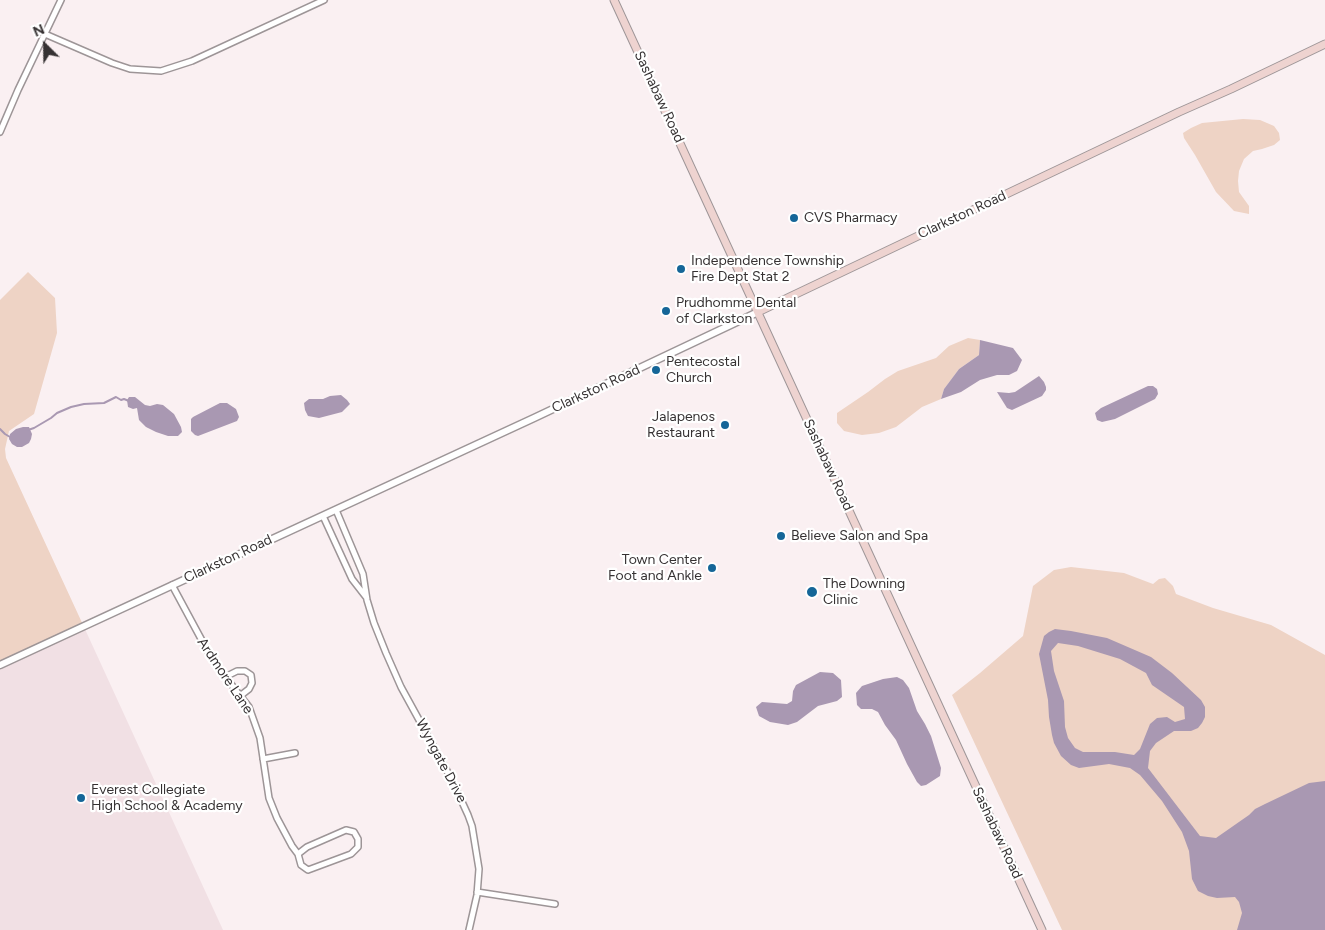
<!DOCTYPE html>
<html>
<head>
<meta charset="utf-8">
<style>
  body { margin:0 }
  #map { position:relative; width:1325px; height:930px; overflow:hidden; background:#faf0f2; font-family:Figtree,sans-serif }
  canvas { display:block }
  .north { position:absolute; left:20px; top:20px; width:50px; height:50px; -webkit-text-stroke:4px #fff; paint-order:stroke; rotate:337deg; font-size:14px; font-weight:700; line-height:20px; text-align:center; color:#363233 }
  .north::after { content:''; display:block; margin:auto; width:18px; height:22px; background:#363233; clip-path:polygon(50% 0,100% 100%,50% 72%,0 100%) }
</style>
</head>
<body>
<div id="map">
<canvas width="1325" height="930"></canvas>
<div class="north">N</div>
</div>
<script>
const g = document.querySelector('canvas').getContext('2d');
g.lineJoin = 'round';
function paint(path, color) {
  g.fillStyle = color;
  g.fill(path, 'evenodd');
}
function toPath(rows) {
  const path = new Path2D();
  for (const r of rows) {
    path.moveTo(r[0], r[1]);
    for (let i = 2; i < r.length; i += 2) path.lineTo(r[i], r[i + 1]);
  }
  return path;
}
function strokePath(path, color, width, dash) {
  g.strokeStyle = color;
  g.lineWidth = width;
  g.lineCap = dash ? 'butt' : 'round';
  g.setLineDash(dash || []);
  g.stroke(path);
}
function drawText(font, color, halo, rows, align = 'center') {
  g.font = font + ' Figtree,sans-serif';
  g.lineWidth = 4.5;
  g.setLineDash([]);
  g.textBaseline = 'middle';
  g.strokeStyle = halo;
  g.fillStyle = color;
  for (const [text, x, y, turn = 0] of rows) {
    g.save();
    g.translate(x, y);
    g.rotate((+turn || 0) * Math.PI / 180);
    g.textAlign = isNaN(turn) ? turn : align;
    if (halo) g.strokeText(text, 0, 0);
    g.fillText(text, 0, 0);
    g.restore();
  }
}
paint(toPath([
  [84,627,223,930,0,930,0,666]
]), '#f1e0e4');
paint(toPath([
  [1243,119,1260,120,1274,126,1279,133,1280,140,1274,145,1262,149,1253,151,1244,159,1239,171,1238,181,1239,192,1249,206,1249,214,1234,211,1216,192,1195,155,1184,138,1183,133,1191,128,1202,123],
  [28,272,55,298,57,333,34,414,9,431,5,449,6,458,84,627,0,666,0,300],
  [968,338,980,340,979,355,959,369,944,389,941,399,922,407,896,427,879,433,862,435,844,431,837,423,837,413,868,392,885,379,898,371,936,358,949,346],
  [1071,567,1124,573,1153,584,1159,579,1165,578,1173,586,1176,594,1213,608,1271,625,1325,655,1325,930,1062,930,952,695,980,673,1023,636,1033,586,1054,570]
]), '#eed3c5');
paint(toPath([
  [980,340,1013,348,1022,360,1017,371,1009,375,997,375,980,380,961,392,941,399,944,389,959,369,979,355],
  [1039,376,1044,382,1046,387,1046,390,1042,396,1012,410,1007,408,997,392,1009,393,1015,392],
  [1148,386,1153,386,1157,389,1158,394,1155,399,1115,419,1102,422,1097,420,1095,413,1101,408],
  [341,395,347,400,350,404,342,412,319,418,308,416,305,410,304,403,309,399,323,399,330,396],
  [129,397,135,397,145,405,150,406,157,404,163,405,174,414,181,427,182,432,178,436,168,436,156,432,146,427,139,420,137,408,133,409,128,407,127,400],
  [220,403,227,403,236,409,239,417,237,421,198,436,195,435,191,431,191,419,193,417],
  [23,427,29,427,32,434,31,439,29,443,22,447,17,447,12,444,9,439,10,434,16,429],
  [1055,629,1071,631,1107,638,1151,657,1172,673,1201,700,1205,707,1205,717,1202,723,1198,728,1191,731,1174,731,1156,743,1150,751,1148,768,1200,836,1216,838,1249,815,1255,809,1265,804,1309,783,1325,781,1325,930,1237,930,1242,913,1239,902,1235,897,1217,898,1208,896,1198,891,1192,879,1189,851,1182,832,1162,801,1140,775,1130,768,1109,764,1079,768,1071,765,1061,756,1054,743,1052,735,1049,717,1048,700,1039,654,1044,636,1049,632],
  [1058,643,1078,646,1120,659,1146,673,1152,685,1184,707,1185,719,1175,722,1167,717,1157,718,1150,724,1140,749,1134,755,1115,752,1083,752,1075,748,1068,738,1065,727,1064,701,1054,671,1051,651],
  [820,672,833,673,841,680,842,697,837,701,818,706,797,722,788,725,770,722,759,716,756,707,762,702,787,704,792,701,793,691,796,685],
  [897,677,903,680,909,688,917,711,925,724,931,736,941,768,940,776,926,785,921,786,917,782,907,764,896,740,885,725,878,712,872,709,861,709,857,705,856,693,862,686,883,679]
]), '#a998b2');
strokePath(toPath([
  [0,429,5,434,10,437],
  [28,430,34,428,51,418,57,413,71,407,84,404,104,403,116,397,121,400,124,399,129,401]
]), '#a998b2', 2);
const minor = toPath([
  [45,34,112,63,130,69,161,71,192,61,324,0],
  [0,132,18,90,61,0],
  [336,510,363,574,367,600,374,623,386,653,401,687,452,780,468,815,472,826,479,869,477,895,469,930],
  [323,516,352,579,366,597],
  [172,585,213,661,249,707,260,738,269,798,277,818,292,846,298,854,301,865,308,870,351,854,358,847,358,839,354,832,346,830,307,847,298,854],
  [225,677,237,671,245,671,251,675,252,683,249,689,240,696],
  [263,759,295,753],
  [477,892,555,904]
]);
const tertiary = toPath([
  [0,665,534,418,758,312]
]);
const secondary = toPath([
  [614,0,1042,930],
  [758,312,1179,112,1231,89,1325,44]
]);
strokePath(minor, '#9d9597', 8);
strokePath(tertiary, '#9d9597', 9);
strokePath(secondary, '#9d9597', 9);
strokePath(minor, '#fff', 5);
strokePath(tertiary, '#fff', 6);
strokePath(secondary, '#eed3d0', 7);
for (const [x, y, r, color] of [
  [794,218,5,"#156698"],
  [681,269,5,"#156698"],
  [666,311,5,"#156698"],
  [656,370,5,"#156698"],
  [725,425,5,"#156698"],
  [781,536,5,"#156698"],
  [712,568,5,"#156698"],
  [812,592,6,"#156698"],
  [81,798,5,"#156698"]
]) {
  const dot = new Path2D();
  dot.arc(x, y, r, 0, 2 * Math.PI);
  g.fillStyle = color;
  g.fill(dot);
  strokePath(dot, '#fff', 2);
}
drawText('14px', '#363233', '#fff', [
  ["Sashabaw Road",659,97,65],
  ["Clarkston Road",962,215,-25],
  ["Clarkston Road",596,389,-25],
  ["Sashabaw Road",828,465,65],
  ["Clarkston Road",228,559,-25],
  ["Ardmore Lane",225,676,56],
  ["Wyngate Drive",441,761,62],
  ["Sashabaw Road",997,833,65]
]);
drawText('14px', '#363233', '#fff', [
  ["CVS Pharmacy",804,218],
  ["Independence Township",691,261],
  ["Fire Dept Stat 2",691,277],
  ["Prudhomme Dental",676,303],
  ["of Clarkston",676,319],
  ["Pentecostal",666,362],
  ["Church",666,378],
  ["Jalapenos",715,417,"right"],
  ["Restaurant",715,433,"right"],
  ["Believe Salon and Spa",791,536],
  ["Town Center",702,560,"right"],
  ["Foot and Ankle",702,576,"right"],
  ["The Downing",823,584],
  ["Clinic",823,600],
  ["Everest Collegiate",91,790],
  ["High School & Academy",91,806]
], 'left');
</script>
</body>
</html>
